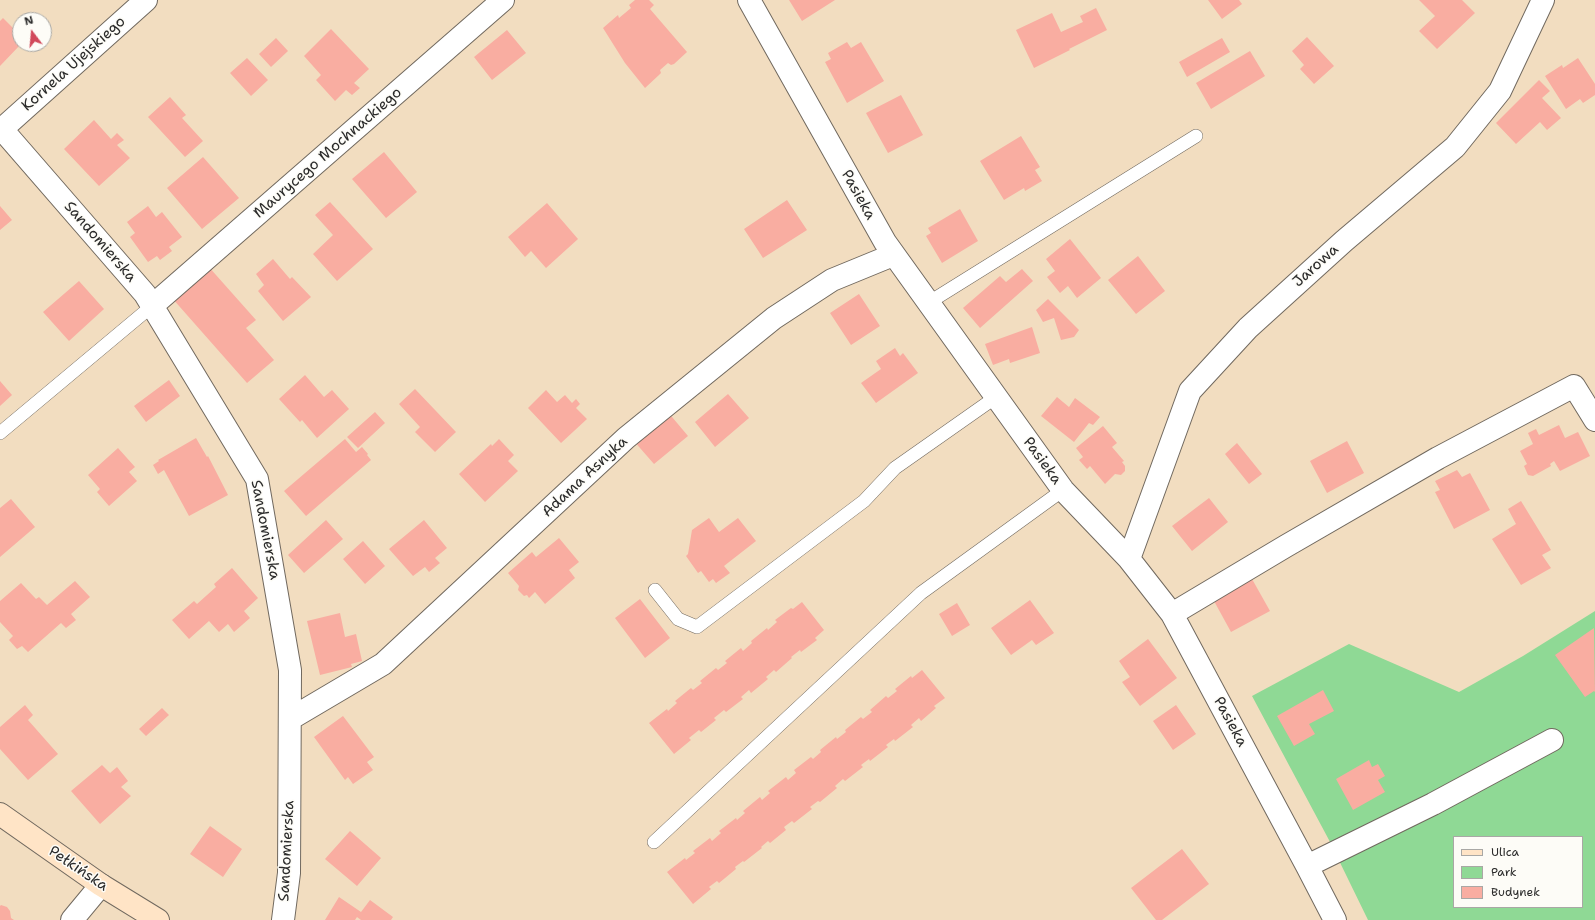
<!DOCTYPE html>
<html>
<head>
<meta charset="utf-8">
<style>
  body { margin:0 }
  #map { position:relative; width:1595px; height:920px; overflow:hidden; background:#f2ddc0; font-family:"Shantell Sans",sans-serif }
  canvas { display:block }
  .legend { position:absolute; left:1453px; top:836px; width:130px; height:72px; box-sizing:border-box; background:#fdfcf7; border:1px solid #a9a8a5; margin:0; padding:5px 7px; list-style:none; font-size:12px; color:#2b2b2b }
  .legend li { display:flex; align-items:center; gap:8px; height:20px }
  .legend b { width:20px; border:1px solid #a9a8a5 }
  .north { position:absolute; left:12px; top:12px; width:40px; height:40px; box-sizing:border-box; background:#fdfcf7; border:1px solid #a9a8a5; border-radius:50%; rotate:344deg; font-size:11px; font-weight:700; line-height:16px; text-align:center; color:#2b2b2b }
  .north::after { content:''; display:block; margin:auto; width:14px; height:18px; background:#d1495b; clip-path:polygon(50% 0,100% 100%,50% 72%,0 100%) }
</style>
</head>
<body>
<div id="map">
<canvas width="1595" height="920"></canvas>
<ul class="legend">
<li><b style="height:5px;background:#ffe4c6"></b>Ulica</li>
<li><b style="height:11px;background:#8fd995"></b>Park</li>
<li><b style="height:11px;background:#f9ada1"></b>Budynek</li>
</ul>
<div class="north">N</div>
</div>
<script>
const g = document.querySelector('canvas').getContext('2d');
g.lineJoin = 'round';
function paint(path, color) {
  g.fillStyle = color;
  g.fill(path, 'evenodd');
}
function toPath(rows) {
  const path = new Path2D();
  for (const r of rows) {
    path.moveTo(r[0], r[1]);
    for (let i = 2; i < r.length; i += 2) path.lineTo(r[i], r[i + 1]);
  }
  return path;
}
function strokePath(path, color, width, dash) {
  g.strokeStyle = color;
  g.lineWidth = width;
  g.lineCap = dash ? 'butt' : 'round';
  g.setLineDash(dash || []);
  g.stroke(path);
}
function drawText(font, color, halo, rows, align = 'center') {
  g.font = font + ' "Shantell Sans",sans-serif';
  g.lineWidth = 3;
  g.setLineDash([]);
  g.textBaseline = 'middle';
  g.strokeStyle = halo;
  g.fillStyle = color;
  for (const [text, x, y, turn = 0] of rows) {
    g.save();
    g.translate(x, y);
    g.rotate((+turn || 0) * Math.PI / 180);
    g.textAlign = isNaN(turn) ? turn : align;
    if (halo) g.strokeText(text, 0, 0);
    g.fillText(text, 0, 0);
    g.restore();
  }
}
paint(toPath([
  [1595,611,1595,920,1368,920,1329,840,1252,696,1349,644,1459,692,1523,656],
  [1454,837,1582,837,1582,907,1454,907]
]), '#8fd995');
paint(toPath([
  [635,0,649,0,654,5,650,9,687,52,674,64,671,65,668,63,660,70,661,73,659,75,645,88,625,63,603,28,618,15,619,18,631,8,629,5],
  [789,0,835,0,802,21],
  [1208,0,1239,0,1242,4,1222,19],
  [1419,0,1462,0,1475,13,1437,49,1419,31,1435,16],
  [1096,8,1107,30,1069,49,1070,50,1034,68,1016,30,1052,13,1061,32,1083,22,1080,16],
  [3,18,20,35,20,44,21,44,0,66,0,21],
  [331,29,369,69,354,83,360,88,352,95,346,90,335,101,316,80,321,75,304,56],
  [507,30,526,53,492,80,474,57],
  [1307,37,1334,66,1314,84,1300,69,1304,65,1292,51],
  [276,38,288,51,271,67,259,54],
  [1222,38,1230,52,1187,77,1179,62],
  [847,42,851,48,861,42,884,81,847,103,825,62,831,59,828,53],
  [1250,51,1265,76,1211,109,1196,83],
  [247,58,268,80,251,96,230,73],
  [1578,58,1595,84,1595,95,1583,103,1580,99,1566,109,1545,76,1562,65,1563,68],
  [1539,80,1550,91,1542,98,1561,118,1547,130,1540,122,1516,144,1496,123],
  [901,95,923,135,888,153,866,113],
  [170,97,186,115,182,118,203,141,185,157,148,117],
  [94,120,111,139,117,133,124,140,117,145,130,158,99,186,64,149],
  [1021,136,1040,167,1035,170,1042,181,1025,191,1024,188,1004,200,980,161],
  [384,152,417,192,386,218,352,179],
  [203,157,239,198,202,229,167,188],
  [787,200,807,230,763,258,744,229],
  [330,202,373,249,337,281,313,254,333,235,315,215],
  [547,203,578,239,546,268,531,251,525,257,508,237],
  [0,206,12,220,0,230],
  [148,206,156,217,162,212,182,237,169,247,172,251,160,260,157,256,148,262,130,237,135,233,127,222],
  [960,209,978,241,942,263,926,236,931,233,928,228],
  [1070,239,1101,278,1077,298,1068,286,1060,293,1047,277,1055,271,1046,259],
  [1138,256,1165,291,1136,314,1108,280],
  [273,259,290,279,292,277,311,297,283,321,258,291,264,285,256,274],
  [208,266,256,320,246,328,274,360,247,383,172,298],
  [1022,269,1033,281,980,328,963,308,1000,276,1006,282],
  [79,281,104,309,69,341,43,312],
  [859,294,880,326,851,345,830,313],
  [1048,299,1079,330,1074,337,1061,340,1054,318,1043,322,1036,310],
  [1032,327,1040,353,1010,363,1009,359,993,365,985,344],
  [895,348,900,356,903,353,918,373,876,403,861,383,881,369,876,361],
  [305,375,324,397,332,390,349,409,317,438,302,420,300,422,279,399],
  [169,380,180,396,146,422,134,406],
  [0,381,12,395,0,406],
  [415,389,456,432,435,452,415,432,420,427,399,404],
  [546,390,557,402,565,395,572,403,576,399,580,404,576,408,587,419,561,443,528,408],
  [728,394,749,418,715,447,695,422],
  [1057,397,1069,407,1075,398,1100,417,1093,425,1089,423,1074,442,1041,416],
  [667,411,688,436,654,464,633,440],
  [375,412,385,423,358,448,347,437],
  [1559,425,1565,438,1578,432,1590,456,1560,471,1554,461,1550,464,1551,466,1533,476,1528,475,1524,466,1527,464,1520,451,1533,444,1528,433,1536,429,1539,435],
  [1103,426,1117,443,1112,447,1124,461,1122,462,1125,466,1125,471,1121,475,1115,474,1105,484,1090,466,1087,469,1079,460,1083,457,1076,448],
  [196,438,207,457,208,456,228,495,189,516,164,470,158,474,153,465,159,461,158,460],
  [345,439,356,452,362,447,368,454,367,455,371,460,306,516,284,491],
  [499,439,514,455,508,461,518,471,485,502,459,474,491,444,492,446],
  [1347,441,1364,473,1327,493,1310,461],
  [1237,443,1262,474,1249,484,1225,454],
  [118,448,135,467,129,472,137,481,109,506,97,492,100,489,88,475],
  [1457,470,1462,477,1470,473,1490,510,1454,529,1435,492,1440,490,1435,481],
  [1209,498,1228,522,1192,551,1172,526],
  [11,499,35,527,0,557,0,508],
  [1521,501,1551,550,1542,555,1551,568,1521,585,1492,539,1516,524,1508,509],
  [709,518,719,532,738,518,756,541,724,566,730,573,716,583,713,579,709,582,701,571,698,573,686,556,688,554,692,530],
  [326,520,343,539,304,573,288,555],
  [424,520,447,548,435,558,440,563,429,572,425,567,413,576,389,549],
  [559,538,579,562,569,570,575,578,545,604,535,592,529,598,527,595,524,596,518,590,519,586,508,573,532,552,536,557],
  [363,541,385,566,365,584,343,559],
  [232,568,258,598,244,611,250,618,234,632,228,624,219,632,209,621,189,639,172,620,194,601,197,604,216,587,214,584],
  [1252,579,1270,611,1231,632,1214,601],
  [75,581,90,597,71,614,76,620,66,628,61,623,28,652,22,646,17,649,9,640,13,636,0,622,0,601,21,583,36,599,39,597,47,605],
  [640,599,670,638,645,658,615,618],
  [1030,600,1054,633,1036,645,1032,640,1011,655,991,628],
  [802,602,824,630,815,638,817,640,801,652,800,650,791,657,792,658,776,672,774,670,766,677,768,679,751,693,749,690,741,697,743,699,726,712,724,710,714,718,716,720,701,732,699,730,689,738,691,740,674,754,649,723,667,709,668,711,677,703,675,701,691,688,693,690,702,683,700,681,716,668,718,670,727,663,725,661,741,648,743,651,752,643,751,641,767,628,768,630,777,622,775,620,791,608,793,609],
  [957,603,970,625,952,636,939,614],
  [340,613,345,637,356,634,362,661,351,664,352,667,320,675,307,621],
  [1594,628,1595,692,1594,691,1585,697,1555,655],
  [1148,639,1177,678,1140,706,1122,682,1130,677,1119,661],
  [922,670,945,698,934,706,936,708,921,721,919,718,911,725,913,727,895,741,894,739,886,745,888,747,870,761,869,759,861,765,863,767,845,781,843,779,835,786,837,788,820,802,818,801,810,807,812,809,794,823,792,821,784,827,786,830,770,843,768,841,761,847,762,848,744,862,743,861,735,867,736,869,719,883,717,881,709,887,711,889,693,904,667,872,685,858,686,860,695,853,693,851,710,838,712,841,721,833,719,831,736,818,737,820,745,813,743,811,760,797,762,800,770,793,768,791,786,777,788,780,796,773,794,770,811,757,813,759,821,752,820,750,836,737,837,739,846,732,845,730,861,717,863,719,872,712,870,710,886,696,888,698,897,691,895,689,911,676,912,678],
  [1323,690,1334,711,1309,724,1315,734,1294,746,1277,716],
  [25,705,33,715,28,720,58,754,28,780,0,749,0,727],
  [1176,705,1196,734,1173,750,1153,721],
  [162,708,169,715,146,736,139,729],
  [343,716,374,757,367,762,373,770,353,784,348,777,345,780,314,737],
  [1369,760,1372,767,1378,764,1385,776,1378,780,1385,792,1353,810,1336,779],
  [102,765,110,773,117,767,128,781,121,787,131,796,100,824,71,791],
  [210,826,242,849,223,877,190,854],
  [350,831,381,858,357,886,325,859],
  [1182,849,1209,884,1162,920,1156,920,1131,888],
  [339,897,361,912,370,900,393,917,391,920,361,920,357,917,355,920,325,920],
  [1,905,7,907,10,911,11,918,14,920,0,920,0,906]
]), '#f9ada1');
const lane = toPath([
  [928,303,1196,136],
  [0,433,152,306],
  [655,590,678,619,697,627,864,501,895,468,996,397],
  [654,842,921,593,1063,490]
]);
const street = toPath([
  [749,0,885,242,1063,490,1129,559,1172,614,1307,866,1335,920],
  [0,127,145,294,257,479,290,670,289,873,283,920],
  [2,129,146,0],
  [152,306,503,0],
  [1129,559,1190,391,1248,328,1344,241,1455,147,1500,91,1543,0],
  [1172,614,1286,546,1438,458,1574,386,1595,420],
  [290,719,383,664,626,438,774,318,832,280,893,255],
  [1307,866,1433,804,1552,740],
  [72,920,101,885]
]);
const secondary = toPath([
  [0,814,101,885,158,920]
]);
strokePath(lane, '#71695f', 14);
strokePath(street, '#71695f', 24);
strokePath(secondary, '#71695f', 24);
strokePath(lane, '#fff', 13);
strokePath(street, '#fff', 22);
strokePath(secondary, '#ffe4c6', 22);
drawText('15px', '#2b2b2b', '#fdfcf7', [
  ["Kornela Ujejskiego",74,64,-42],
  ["Maurycego Mochnackiego",328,153,-41],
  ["Pasieka",858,195,61],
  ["Sandomierska",100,242,49],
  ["Jarowa",1316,266,-42],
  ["Pasieka",1042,461,54],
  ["Adama Asnyka",585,477,-43],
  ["Sandomierska",265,530,79],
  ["Pasieka",1230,722,62],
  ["Sandomierska",287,851,-87],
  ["Pełkińska",78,869,34]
]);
</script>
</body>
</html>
